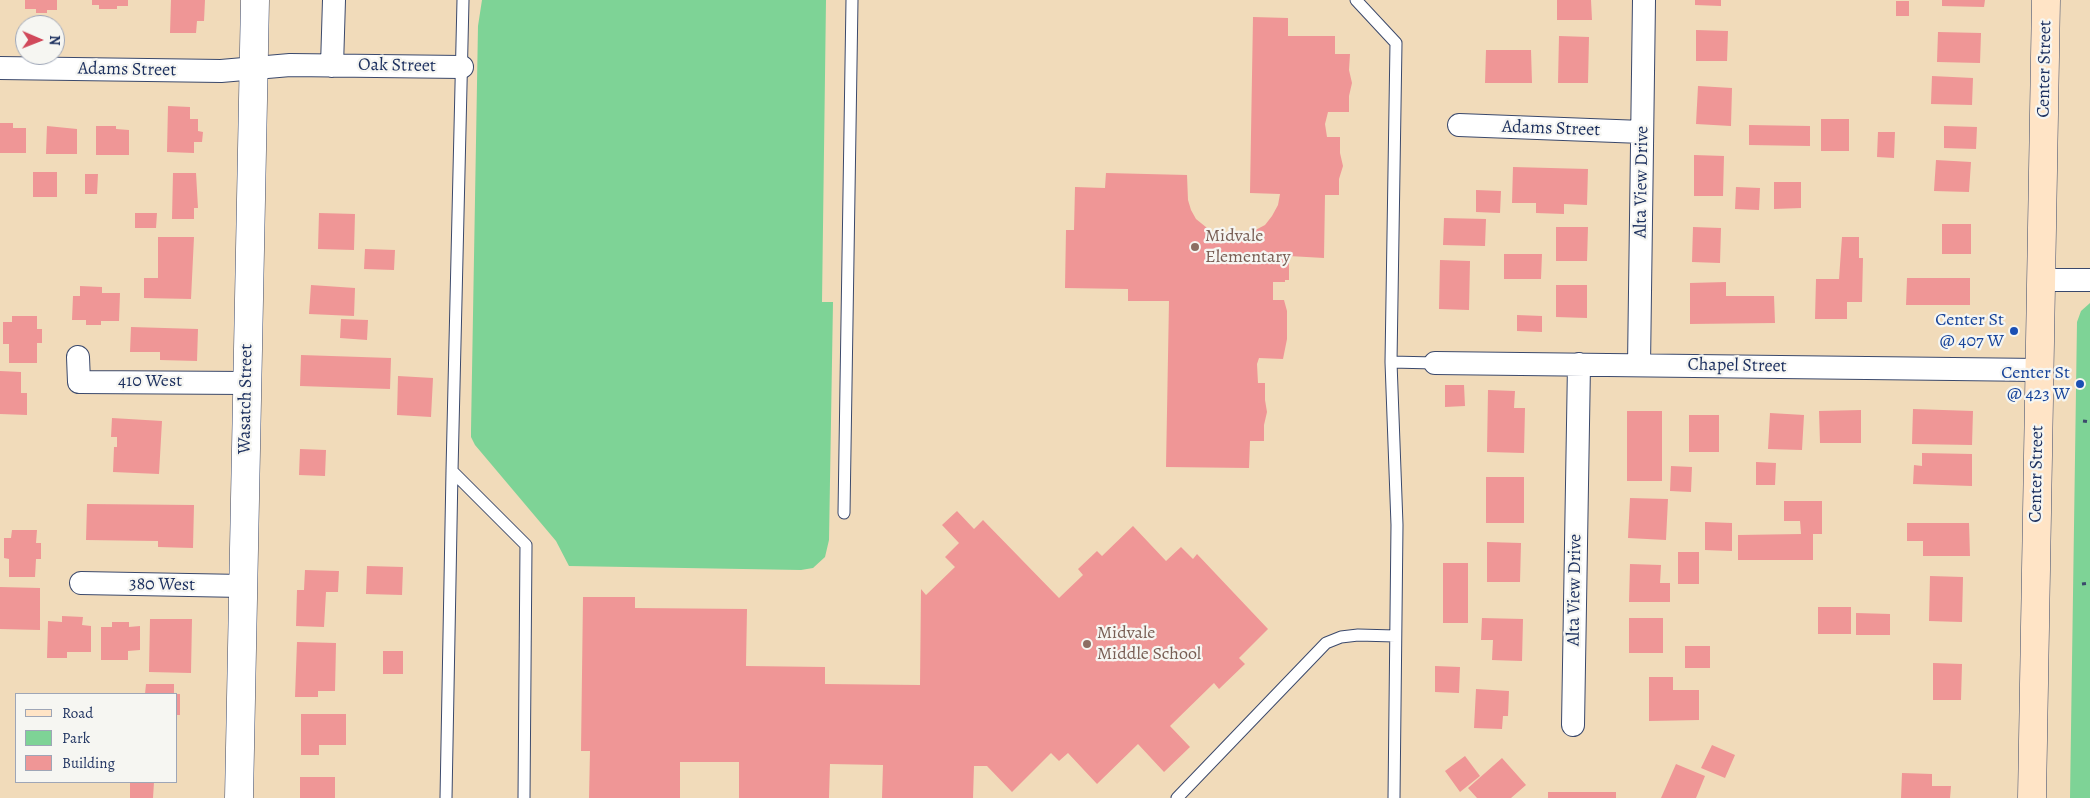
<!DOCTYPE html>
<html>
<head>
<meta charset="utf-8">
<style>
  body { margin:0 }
  #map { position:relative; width:2090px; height:798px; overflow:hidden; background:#f1dbba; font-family:Alegreya,serif }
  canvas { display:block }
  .legend { position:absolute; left:15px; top:693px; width:162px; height:90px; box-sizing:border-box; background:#f6f6f2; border:1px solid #9ea6b7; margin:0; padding:6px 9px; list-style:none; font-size:15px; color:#1b2f5e }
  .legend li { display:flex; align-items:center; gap:10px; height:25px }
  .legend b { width:25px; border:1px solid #9ea6b7 }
  .north { position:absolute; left:15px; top:15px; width:50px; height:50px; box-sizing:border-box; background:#f6f6f2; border:1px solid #9ea6b7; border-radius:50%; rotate:91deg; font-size:14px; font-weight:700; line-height:20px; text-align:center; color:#1b2f5e }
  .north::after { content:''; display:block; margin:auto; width:18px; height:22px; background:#d1495b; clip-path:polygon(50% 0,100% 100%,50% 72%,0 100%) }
</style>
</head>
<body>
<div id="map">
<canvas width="2090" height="798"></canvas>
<ul class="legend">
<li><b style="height:6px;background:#ffe4c6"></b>Road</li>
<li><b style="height:14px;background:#7ed396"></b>Park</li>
<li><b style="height:14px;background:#ef9696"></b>Building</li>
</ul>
<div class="north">N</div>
</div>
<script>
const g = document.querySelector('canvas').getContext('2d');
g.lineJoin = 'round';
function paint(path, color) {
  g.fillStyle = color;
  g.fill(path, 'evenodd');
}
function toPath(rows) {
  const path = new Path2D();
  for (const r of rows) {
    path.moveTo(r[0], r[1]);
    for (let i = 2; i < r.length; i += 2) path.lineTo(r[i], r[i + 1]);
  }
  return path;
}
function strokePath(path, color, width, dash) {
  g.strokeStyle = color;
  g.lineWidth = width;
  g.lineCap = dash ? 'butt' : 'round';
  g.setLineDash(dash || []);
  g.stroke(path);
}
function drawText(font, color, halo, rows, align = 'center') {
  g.font = font + ' Alegreya,serif';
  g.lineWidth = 4.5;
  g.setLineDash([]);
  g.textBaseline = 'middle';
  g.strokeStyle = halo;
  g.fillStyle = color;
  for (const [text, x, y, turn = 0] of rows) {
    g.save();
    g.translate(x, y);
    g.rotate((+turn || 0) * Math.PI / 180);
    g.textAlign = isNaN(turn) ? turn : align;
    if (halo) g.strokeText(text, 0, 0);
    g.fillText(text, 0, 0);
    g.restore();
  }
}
paint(toPath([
  [482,0,826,0,822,302,833,302,829,540,825,557,813,568,801,570,569,566,556,541,475,445,471,437,471,430,478,26],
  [2090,303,2090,798,2070,798,2077,322,2081,311]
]), '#7ed396');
paint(toPath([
  [25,0,57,0,57,10,47,10,47,13,36,13,36,9,25,9],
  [92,0,128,0,128,6,117,6,117,9,99,9,99,5,92,5],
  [171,0,205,0,204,21,197,21,196,33,170,33],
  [1557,0,1591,0,1592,20,1557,20],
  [1695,0,1721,0,1721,6,1695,5],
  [1942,0,1985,0,1984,7,1942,6],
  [1896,1,1909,1,1909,16,1896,16],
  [1253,17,1288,18,1288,36,1335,36,1335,54,1350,54,1349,70,1352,83,1349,96,1349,112,1328,112,1325,124,1327,137,1340,137,1340,153,1343,166,1339,179,1339,195,1325,195,1324,258,1289,256,1289,280,1285,280,1285,282,1273,282,1273,300,1284,300,1287,311,1287,339,1283,359,1259,358,1257,364,1258,383,1265,383,1265,400,1267,412,1264,425,1264,441,1250,441,1249,468,1166,467,1169,301,1128,301,1128,289,1065,288,1066,230,1074,230,1075,187,1105,188,1106,173,1187,175,1188,200,1191,210,1196,219,1212,232,1232,238,1244,236,1265,225,1272,216,1278,205,1280,194,1250,193],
  [1696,30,1728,31,1727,61,1696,61],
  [1938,32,1981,33,1980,63,1937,62],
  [1559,36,1589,37,1588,83,1558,83],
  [1486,50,1531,50,1532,83,1485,83],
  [1932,76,1973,78,1972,105,1931,104],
  [1698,86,1732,88,1731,126,1696,124],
  [168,106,190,107,190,119,198,119,198,131,203,132,202,142,194,142,194,153,167,152],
  [1821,119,1849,119,1849,151,1821,151],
  [0,123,13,123,13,128,26,128,26,153,0,153],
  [1749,125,1810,126,1810,146,1749,145],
  [47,126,77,129,77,154,46,154],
  [96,126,116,126,116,129,129,130,129,155,96,155],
  [1944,126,1977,127,1976,149,1944,148],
  [1878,132,1895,132,1894,158,1877,157],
  [1694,155,1724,156,1723,196,1694,196],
  [1936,160,1971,162,1969,192,1934,191],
  [1513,167,1588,169,1587,205,1564,204,1564,214,1536,213,1536,203,1512,203],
  [33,172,57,172,57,197,33,197],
  [173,173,196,173,198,208,194,208,194,219,172,219],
  [85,174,98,174,97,194,85,194],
  [1774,182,1801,182,1801,208,1774,209],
  [1736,187,1760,188,1759,210,1735,209],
  [1476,190,1501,191,1500,213,1476,212],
  [135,213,157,213,156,228,135,228],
  [319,213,355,214,354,250,318,249],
  [1444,218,1486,219,1485,246,1443,245],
  [1942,224,1971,224,1971,254,1942,254],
  [1556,227,1588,227,1587,261,1556,261],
  [1693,227,1721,228,1720,263,1692,262],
  [158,237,194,237,191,299,144,298,144,278,158,278],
  [1842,237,1859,237,1859,258,1863,258,1862,302,1847,302,1847,319,1815,319,1816,279,1839,279],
  [365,249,395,250,394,270,364,269],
  [1504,254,1542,254,1541,279,1504,279],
  [1440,260,1470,261,1469,310,1439,309],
  [1907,278,1970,278,1970,305,1906,305],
  [1726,282,1726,296,1774,296,1775,323,1690,324,1690,283],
  [311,285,355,288,354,316,309,314],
  [1556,285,1587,285,1587,318,1556,317],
  [80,286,102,287,102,293,120,293,119,321,101,321,101,325,86,325,86,320,72,320,73,296,80,296],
  [1517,315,1542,316,1542,332,1517,331],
  [12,316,37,316,37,329,42,329,42,343,37,343,37,363,9,363,9,344,3,344,3,322,12,322],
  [341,319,368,320,367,340,340,338],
  [131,327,198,329,197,361,160,360,160,352,130,352],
  [301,355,391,358,390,389,300,386],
  [0,371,21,372,21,393,27,393,27,415,0,414],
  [398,376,433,378,431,417,397,415],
  [1445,385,1464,385,1465,406,1445,407],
  [1488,390,1515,391,1514,408,1525,408,1524,453,1487,452],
  [1913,409,1973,411,1972,445,1912,444],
  [1861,410,1861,443,1820,443,1819,411],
  [1627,411,1662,411,1662,481,1627,481],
  [1770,413,1804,415,1802,450,1768,449],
  [1689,415,1719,415,1719,452,1689,452],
  [112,418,162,421,159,474,113,472,114,447,117,447,117,437,111,437],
  [300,449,326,450,325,476,299,475],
  [1922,453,1972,454,1972,486,1913,484,1914,465,1922,466],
  [1756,462,1776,463,1775,485,1756,485],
  [1671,466,1692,467,1691,492,1670,491],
  [1486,477,1524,477,1524,523,1486,523],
  [1630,498,1668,499,1666,540,1628,538],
  [1784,501,1822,501,1822,534,1813,534,1813,560,1738,560,1738,535,1801,534,1800,521,1784,521],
  [87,504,194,505,193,548,158,547,158,541,86,540],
  [957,511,974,529,983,520,1059,598,1083,575,1078,569,1097,551,1102,556,1133,526,1166,561,1181,547,1193,559,1197,554,1268,629,1239,658,1245,664,1219,689,1214,683,1170,726,1190,747,1164,772,1138,744,1097,784,1068,753,1059,761,1051,753,1012,792,987,766,974,766,973,798,882,798,883,765,830,764,829,798,739,798,739,762,680,762,680,798,589,798,590,751,581,751,583,597,635,597,635,608,747,609,746,666,825,667,825,684,920,685,921,589,926,595,955,567,945,557,959,543,942,525],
  [1705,522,1732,523,1732,551,1705,550],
  [1907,523,1969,523,1970,556,1923,556,1923,541,1907,541],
  [12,530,37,530,36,543,41,543,41,559,36,559,35,577,9,577,9,559,4,558,4,538,11,538],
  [1487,542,1521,543,1520,582,1487,582],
  [1678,552,1699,552,1699,584,1678,584],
  [1443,563,1468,563,1468,623,1443,623],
  [1630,564,1661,565,1660,583,1670,583,1670,602,1629,602],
  [367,566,403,567,402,595,366,594],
  [305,570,339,571,338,592,326,592,324,627,296,626,297,590,304,590],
  [1930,576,1963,577,1962,622,1929,621],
  [0,587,40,588,40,630,0,629],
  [1818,607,1851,607,1851,634,1818,634],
  [1856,613,1890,614,1890,635,1856,635],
  [62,616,83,617,82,625,91,626,91,652,67,652,67,658,47,658,48,621,62,622],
  [1482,618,1523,619,1522,661,1492,660,1493,640,1481,640],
  [1629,618,1663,618,1663,653,1629,653],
  [150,619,192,619,191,673,149,672],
  [112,622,129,622,129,627,140,626,140,650,128,651,128,660,101,660,101,627,112,627],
  [297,642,336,643,335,691,318,691,318,697,295,697],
  [1685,646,1710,646,1710,668,1685,668],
  [383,651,403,651,403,674,383,674],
  [1933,663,1962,664,1961,700,1933,700],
  [1435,666,1460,667,1459,693,1435,692],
  [1649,677,1673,677,1673,690,1699,690,1699,720,1649,721],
  [146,684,174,684,174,694,145,694],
  [1476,689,1509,691,1508,716,1503,716,1502,729,1474,728],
  [176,694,180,694,180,715,176,715],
  [301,714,346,714,346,745,319,745,319,755,301,755],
  [1712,745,1735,755,1725,778,1701,768],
  [1465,756,1480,776,1460,792,1445,771],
  [1502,758,1526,785,1511,798,1477,798,1468,788],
  [1676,764,1705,776,1696,798,1661,798],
  [1902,773,1932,774,1932,786,1951,786,1950,798,1901,798],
  [300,777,335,777,335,798,300,798],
  [130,782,154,782,153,798,130,798],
  [1548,792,1616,792,1616,798,1548,798]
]), '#ef9696');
const service = toPath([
  [1356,0,1396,43,1391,362,1397,525,1394,798],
  [1391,362,1435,363],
  [452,471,463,0],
  [844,513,852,0],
  [446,798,452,471,526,545,524,798],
  [1177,798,1326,643,1341,637,1358,635,1395,636]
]);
const minor = toPath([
  [332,66,334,0],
  [0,68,221,71,290,65,462,67],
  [1459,125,1642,132],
  [2041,280,2090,280],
  [78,357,79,382,247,383],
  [1435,363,2039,370],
  [1639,365,1644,0],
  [81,583,243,586],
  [1573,725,1579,364]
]);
const tertiary = toPath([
  [239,798,255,0]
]);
const secondary = toPath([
  [2032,798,2046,0]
]);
strokePath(service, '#3b496c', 13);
strokePath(minor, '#3b496c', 24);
strokePath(tertiary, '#3b496c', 29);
strokePath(secondary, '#3b496c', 29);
strokePath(toPath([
  [2083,421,2090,422],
  [2082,584,2090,583]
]), '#3b496c', 3, [4, 4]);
strokePath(service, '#fff', 11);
strokePath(minor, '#fff', 22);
strokePath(tertiary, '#fff', 28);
strokePath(secondary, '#ffe4c6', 28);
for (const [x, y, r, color] of [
  [1195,247,5,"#8d6e63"],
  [2014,331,5,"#1a4fb4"],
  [2080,384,5,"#1a4fb4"],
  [1087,644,5,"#8d6e63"]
]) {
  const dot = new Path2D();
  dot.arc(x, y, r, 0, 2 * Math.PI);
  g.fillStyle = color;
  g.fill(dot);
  strokePath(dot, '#f6f6f2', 2);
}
drawText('18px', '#1b2f5e', '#f6f6f2', [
  ["Oak Street",397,66,1],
  ["Center Street",2045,69,-89],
  ["Adams Street",127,70,1],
  ["Adams Street",1551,129,2],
  ["Alta View Drive",1642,182,-89],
  ["Chapel Street",1737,366,1],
  ["410 West",150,382],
  ["Wasatch Street",246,399,-89],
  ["Center Street",2037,474,-89],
  ["380 West",162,585,1],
  ["Alta View Drive",1575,590,-89]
]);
drawText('18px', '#785e54', '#f6f6f2', [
  ["Midvale",1205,237],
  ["Elementary",1205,258],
  ["Midvale",1097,634],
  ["Middle School",1097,655]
], 'left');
drawText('18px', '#164399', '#f6f6f2', [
  ["Center St",2004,321],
  ["@ 407 W",2004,342],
  ["Center St",2070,374],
  ["@ 423 W",2070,395]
], 'right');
</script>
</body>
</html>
